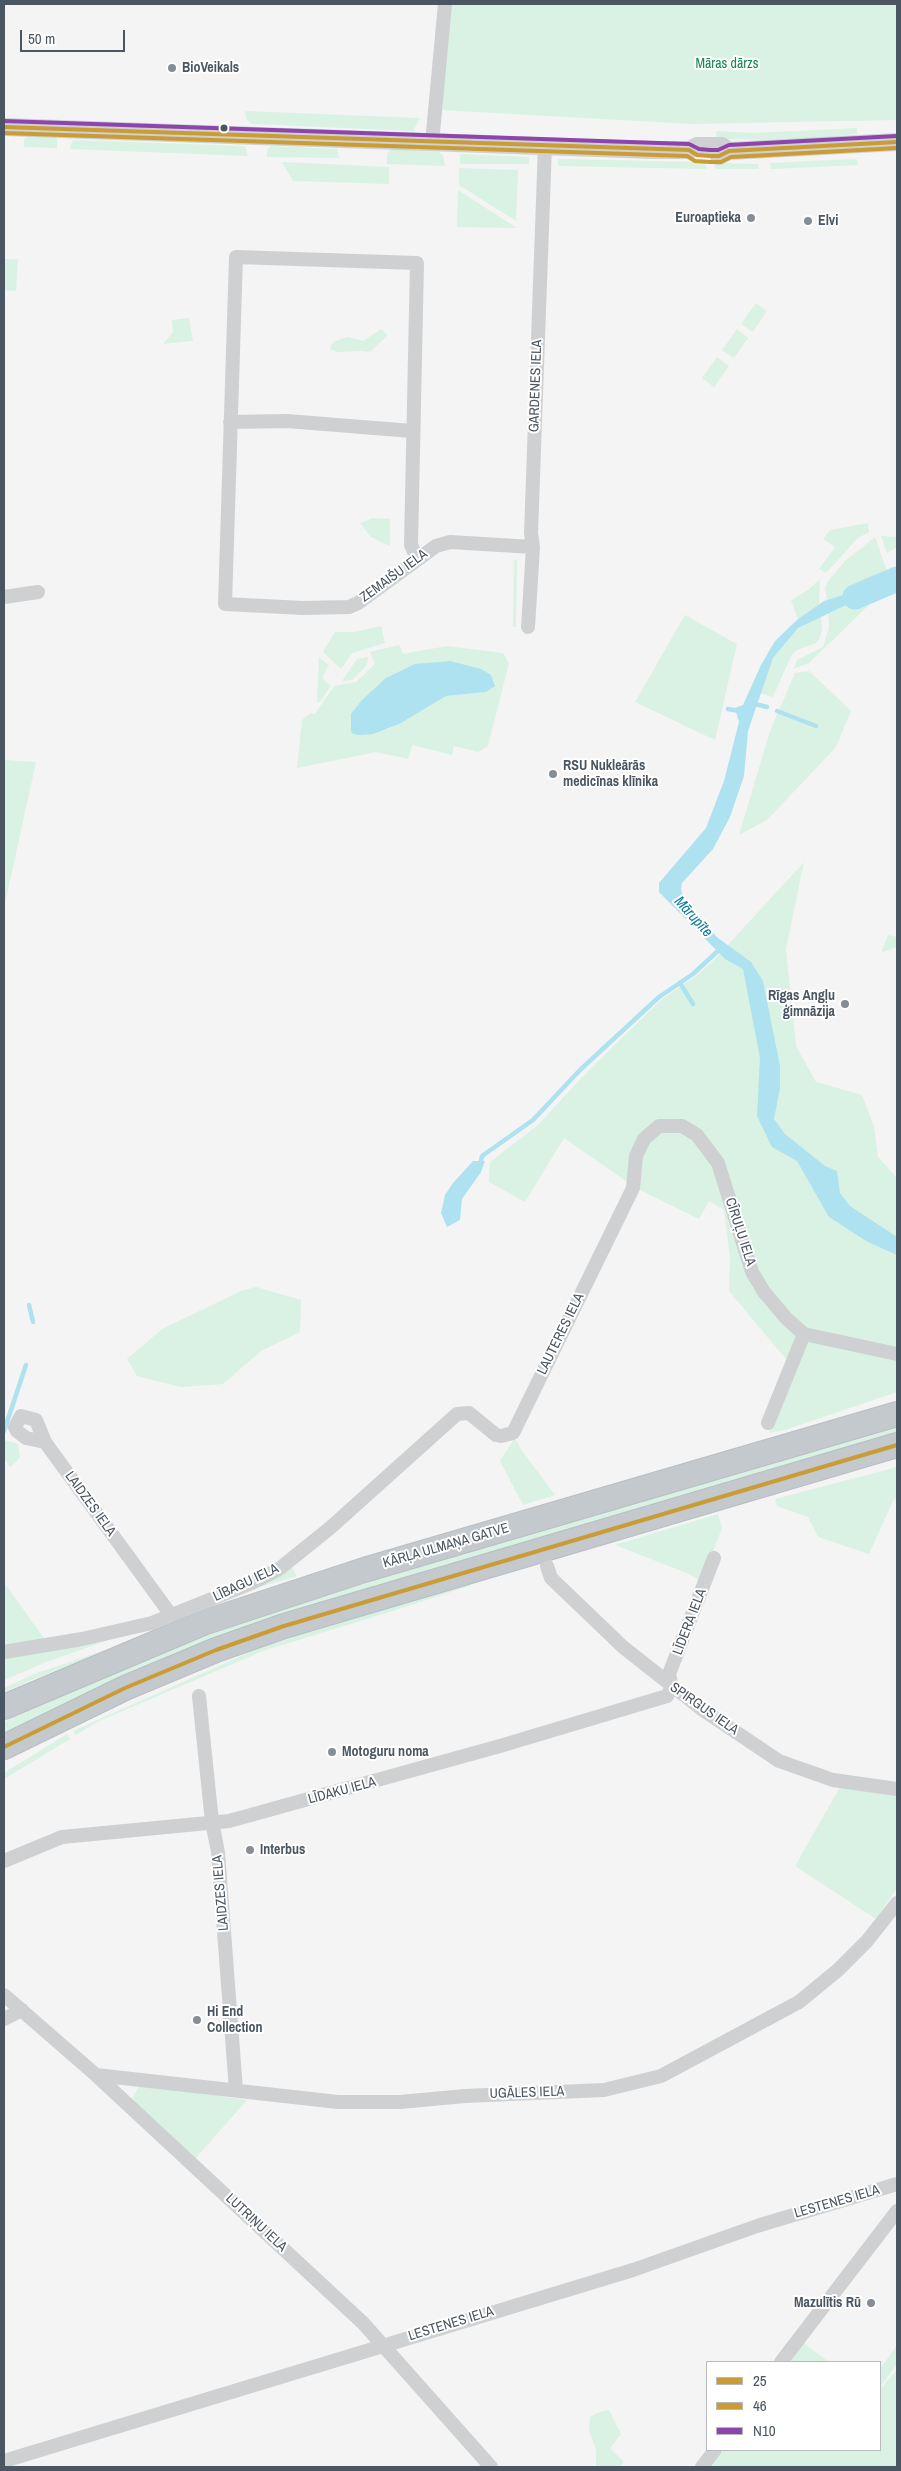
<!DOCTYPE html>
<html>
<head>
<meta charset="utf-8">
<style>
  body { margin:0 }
  #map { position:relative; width:901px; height:2471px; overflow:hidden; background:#f4f4f4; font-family:"Archivo Narrow",sans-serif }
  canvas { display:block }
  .frame { position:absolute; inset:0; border:5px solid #4a5661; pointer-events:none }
  .legend { position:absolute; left:706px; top:2361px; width:175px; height:90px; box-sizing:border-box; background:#fff; border:1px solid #b7bbc0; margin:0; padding:6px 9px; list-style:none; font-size:15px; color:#4a5661 }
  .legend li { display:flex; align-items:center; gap:10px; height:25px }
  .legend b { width:25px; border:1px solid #b7bbc0 }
  .scale { position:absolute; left:20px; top:30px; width:105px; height:22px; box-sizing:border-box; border:2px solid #4a5661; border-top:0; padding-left:6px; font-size:15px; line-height:18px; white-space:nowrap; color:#4a5661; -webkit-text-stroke:4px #fff; paint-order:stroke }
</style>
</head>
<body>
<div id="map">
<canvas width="901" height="2471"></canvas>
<div class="frame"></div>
<ul class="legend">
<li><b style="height:6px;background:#ca9c36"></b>25</li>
<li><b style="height:6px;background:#ca9c36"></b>46</li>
<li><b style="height:6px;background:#8e44ad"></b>N10</li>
</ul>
<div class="scale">50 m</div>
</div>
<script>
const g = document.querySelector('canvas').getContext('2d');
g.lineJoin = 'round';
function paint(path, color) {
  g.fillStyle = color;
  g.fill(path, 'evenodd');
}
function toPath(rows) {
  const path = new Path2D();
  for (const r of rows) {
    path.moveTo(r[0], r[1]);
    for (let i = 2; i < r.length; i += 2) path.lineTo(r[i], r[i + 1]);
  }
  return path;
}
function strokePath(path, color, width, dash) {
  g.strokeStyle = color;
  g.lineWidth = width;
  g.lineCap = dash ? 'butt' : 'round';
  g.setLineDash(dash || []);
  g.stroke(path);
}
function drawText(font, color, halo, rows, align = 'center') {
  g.font = font + ' "Archivo Narrow",sans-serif';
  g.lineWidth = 4;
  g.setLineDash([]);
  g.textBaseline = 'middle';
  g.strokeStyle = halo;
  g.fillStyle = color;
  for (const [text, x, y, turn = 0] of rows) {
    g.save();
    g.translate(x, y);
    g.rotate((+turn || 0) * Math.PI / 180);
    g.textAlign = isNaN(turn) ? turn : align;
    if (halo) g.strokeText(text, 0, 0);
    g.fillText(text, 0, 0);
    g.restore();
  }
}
paint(toPath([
  [451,4,897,4,897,120,692,124,441,110],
  [245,111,420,118,413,131,252,124,246,119],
  [857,128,857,134,798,140,717,139,716,131,754,133],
  [28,136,57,138,57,148,24,147,24,140],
  [73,140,245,146,248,156,69,149],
  [271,146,337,149,339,158,267,157,267,149],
  [391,149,439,152,443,155,445,166,387,164,387,154],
  [460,154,529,157,529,164,460,164],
  [558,159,704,162,707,169,558,166],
  [854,159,857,160,858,165,771,169,770,163],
  [282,162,389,167,389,184,293,181],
  [713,163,758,164,759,169,716,169],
  [459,168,518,170,516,221,459,185],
  [458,190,517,228,457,227],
  [4,259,18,259,16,291,4,290],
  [756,303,767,311,753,332,741,324],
  [189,318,193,341,163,344,173,332,172,320],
  [381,329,388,335,370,352,360,351,337,352,330,349,333,342,347,337,363,341],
  [737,329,748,338,734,358,722,350],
  [717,357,729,366,714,387,702,378],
  [373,518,390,519,390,546,371,537,360,523],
  [868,523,869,532,858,538,826,573,819,569,835,547,823,539,830,530],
  [881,536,897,537,897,547,887,553],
  [875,537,889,577,886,581,827,600,825,588,828,581,845,561],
  [514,560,517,560,516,627,513,627],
  [820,579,819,605,798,619,791,600,808,590],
  [890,588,891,590,877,597,809,663,793,669,797,660,823,647,829,627,828,614,880,589],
  [685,615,737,644,715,740,635,702],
  [821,616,822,630,819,640,816,643,797,650,791,656,773,697,760,693,773,658,798,628],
  [381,626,385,643,352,653,341,669,323,652,335,632,354,632],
  [399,645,403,654,447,646,503,653,509,663,488,746,478,752,454,746,452,755,412,745,408,759,376,752,297,768,302,720,311,713,315,714,334,686,356,682,375,664,370,652],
  [495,680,486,692,446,696,388,729,360,735,351,731,351,726],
  [319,657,329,665,322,677,331,686,320,702,317,702],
  [368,657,367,665,352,680,342,681,357,659],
  [809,671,851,711,836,747,767,820,739,835,770,731,795,673],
  [4,760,36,762,4,908],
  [804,862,786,949,796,1046,816,1082,862,1095,874,1127,878,1157,897,1178,897,1392,785,1430,769,1433,796,1366,790,1364,729,1291,730,1258,724,1210,709,1201,699,1219,636,1188,564,1138,525,1202,489,1182,490,1162,538,1125,585,1074,662,999,696,976,715,959],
  [888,935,897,937,897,947,883,952,882,950],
  [256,1287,301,1300,300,1332,261,1351,223,1384,181,1387,137,1376,127,1359,162,1329,241,1291],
  [897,1425,897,1435,106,1686,4,1733,4,1722,39,1704,218,1629,288,1605],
  [514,1439,517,1441,520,1448,555,1495,523,1505,500,1461],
  [4,1440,18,1444,20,1458,10,1467,4,1458],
  [758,1441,760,1445,357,1561,639,1476],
  [897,1467,897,1500,894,1499,869,1554,818,1537,808,1517,777,1506,775,1499],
  [718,1514,722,1528,702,1581,684,1572,615,1545],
  [291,1566,297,1576,260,1587,260,1586],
  [479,1579,469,1586,396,1610,263,1651,99,1721,76,1735,73,1731,268,1644],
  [4,1585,6,1585,45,1640,4,1648],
  [117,1637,44,1663,4,1680,4,1658],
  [126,1643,41,1676,4,1692,4,1688,34,1674],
  [67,1734,70,1739,4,1779,4,1773],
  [840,1787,897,1794,897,1888,876,1919,795,1866],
  [144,2085,247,2100,195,2159,135,2104,133,2097,139,2086],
  [803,2342,810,2348,829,2362,788,2362],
  [897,2345,897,2364,880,2387,880,2369],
  [896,2371,897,2467,712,2467,724,2450,880,2450,880,2389],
  [609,2410,621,2434,610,2448,623,2461,622,2467,596,2467,596,2450,589,2431,590,2417,597,2413]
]), '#d9f2e3');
paint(toPath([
  [886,581,890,588,880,589,798,628,773,658,748,731,744,776,730,817,713,849,682,883,681,889,685,904,718,938,751,962,763,981,780,1066,780,1088,774,1119,785,1134,825,1166,837,1171,840,1193,850,1206,897,1237,897,1255,868,1242,829,1217,797,1161,772,1147,757,1116,760,1058,743,969,725,959,659,892,659,883,706,828,724,781,739,722,735,708,743,705,761,665,775,641,798,619,824,601],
  [450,661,481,669,491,675,495,686,486,692,446,696,399,724,373,734,360,735,353,734,351,731,351,714,362,700,386,678,415,664],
  [473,1161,485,1161,481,1172,462,1199,460,1220,447,1227,441,1213,445,1195,453,1183]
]), '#aee2f0');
paint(toPath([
  [694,910,708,924,698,933,685,920]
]), '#f4f4f4');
strokePath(toPath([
  [751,703,767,707],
  [728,709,739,711],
  [777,711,816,726],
  [680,983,693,1004],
  [481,1161,482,1156,533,1120,580,1070,659,997,693,974,720,949],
  [29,1305,33,1322],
  [4,1431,26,1365]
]), '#aee2f0', 4.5);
strokePath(toPath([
  [855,597,897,579]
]), '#aee2f0', 25);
const trunk = toPath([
  [4,1707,203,1623,364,1570,897,1414],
  [4,1747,125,1688,216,1650,284,1626,897,1445]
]);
strokePath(trunk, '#b9bec3', 26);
strokePath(toPath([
  [432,143,445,4],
  [230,422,287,421,412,431],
  [417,558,411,545,417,263,236,257,225,604,303,608,349,607,358,603,436,546,450,542,533,547],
  [4,597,38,592],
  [528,627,533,547,531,533,545,145],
  [768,1423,804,1334],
  [45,1442,26,1438,17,1431,15,1427,21,1416,36,1420,45,1442,171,1615],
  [547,1566,551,1578,623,1647,703,1710,779,1761,833,1780,897,1789],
  [4,1652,82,1639,152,1623,254,1582,279,1569,330,1528,457,1414,469,1413,496,1435,501,1436,513,1433,633,1188,636,1156,644,1139,659,1126,682,1126,697,1135,718,1163,752,1272,764,1292,787,1319,804,1334,897,1354],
  [672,1687,669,1674,714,1558],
  [199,1696,212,1822,218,1852,236,2090],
  [4,1861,62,1837,229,1821,500,1746,667,1696,672,1687],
  [4,1995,96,2075,363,2323,491,2467],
  [4,2019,22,2010],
  [96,2075,338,2102,400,2102,465,2096,604,2090,661,2076,799,2002,838,1970,867,1941,897,1903],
  [781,2362,897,2211],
  [4,2461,633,2270,757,2226,897,2184],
  [702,2467,715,2450]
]), '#ced0d2', 14);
strokePath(toPath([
  [4,127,654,150,689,150,697,146,722,146,729,151],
  [719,156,729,151,897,142]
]), '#ced0d2', 18);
strokePath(trunk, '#c4c9cd', 24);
strokePath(toPath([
  [4,127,689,150,697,155,710,156,719,156,729,151,897,142],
  [4,1747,125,1688,216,1650,284,1626,897,1445]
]), '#ca9c36', 4);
strokePath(toPath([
  [4,133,687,156,695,161,710,162,721,162,731,157,897,148]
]), '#ca9c36', 4);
strokePath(toPath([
  [4,121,689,144,699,149,710,150,718,150,729,145,897,136]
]), '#8e44ad', 4);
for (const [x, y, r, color] of [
  [172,68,5,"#868d94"],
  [224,128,4.5,"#4a5661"],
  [751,218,5,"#868d94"],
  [808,221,5,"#868d94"],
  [553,774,5,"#868d94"],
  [845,1004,5,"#868d94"],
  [332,1752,5,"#868d94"],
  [250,1850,5,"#868d94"],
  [197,2020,5,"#868d94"],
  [871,2303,5,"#868d94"]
]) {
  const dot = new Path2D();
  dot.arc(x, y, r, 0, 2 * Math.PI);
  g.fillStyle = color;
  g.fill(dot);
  strokePath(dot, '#fff', 2);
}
drawText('14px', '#17864f', '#fff', [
  ["Māras dārzs",727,64]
]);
drawText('bold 14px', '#4a5661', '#fff', [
  ["BioVeikals",182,68],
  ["Euroaptieka",741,218,"right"],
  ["Elvi",818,221],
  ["RSU Nukleārās",563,766],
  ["medicīnas klīnika",563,782],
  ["Rīgas Angļu",835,996,"right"],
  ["ģimnāzija",835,1012,"right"],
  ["Motoguru noma",342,1752],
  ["Interbus",260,1850],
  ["Hi End",207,2012],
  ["Collection",207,2028],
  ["Mazulītis Rū",861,2303,"right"]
], 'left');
drawText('14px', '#4a5661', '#fff', [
  ["GARDENES IELA",536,386,-88],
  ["ZEMAIŠU IELA",394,576,-36],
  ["CĪRUĻU IELA",740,1232,72],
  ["LAUTERES IELA",561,1334,-64],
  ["LAIDZES IELA",90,1504,54],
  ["KĀRĻA ULMAŅA GATVE",446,1546,-16],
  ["LĪBAGU IELA",246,1583,-25],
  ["LĪDERA IELA",690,1622,-69],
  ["SPIRGUS IELA",704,1709,35],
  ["LĪDAKU IELA",342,1791,-15],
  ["LAIDZES IELA",221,1893,-95],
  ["UGĀLES IELA",527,2093,-2],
  ["LESTENES IELA",837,2202,-16],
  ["LUTRIŅU IELA",256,2223,43],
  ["LESTENES IELA",451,2324,-17]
]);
drawText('italic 15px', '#0c7c9b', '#fff', [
  ["Mārupīte",693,917,48]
]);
</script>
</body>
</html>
